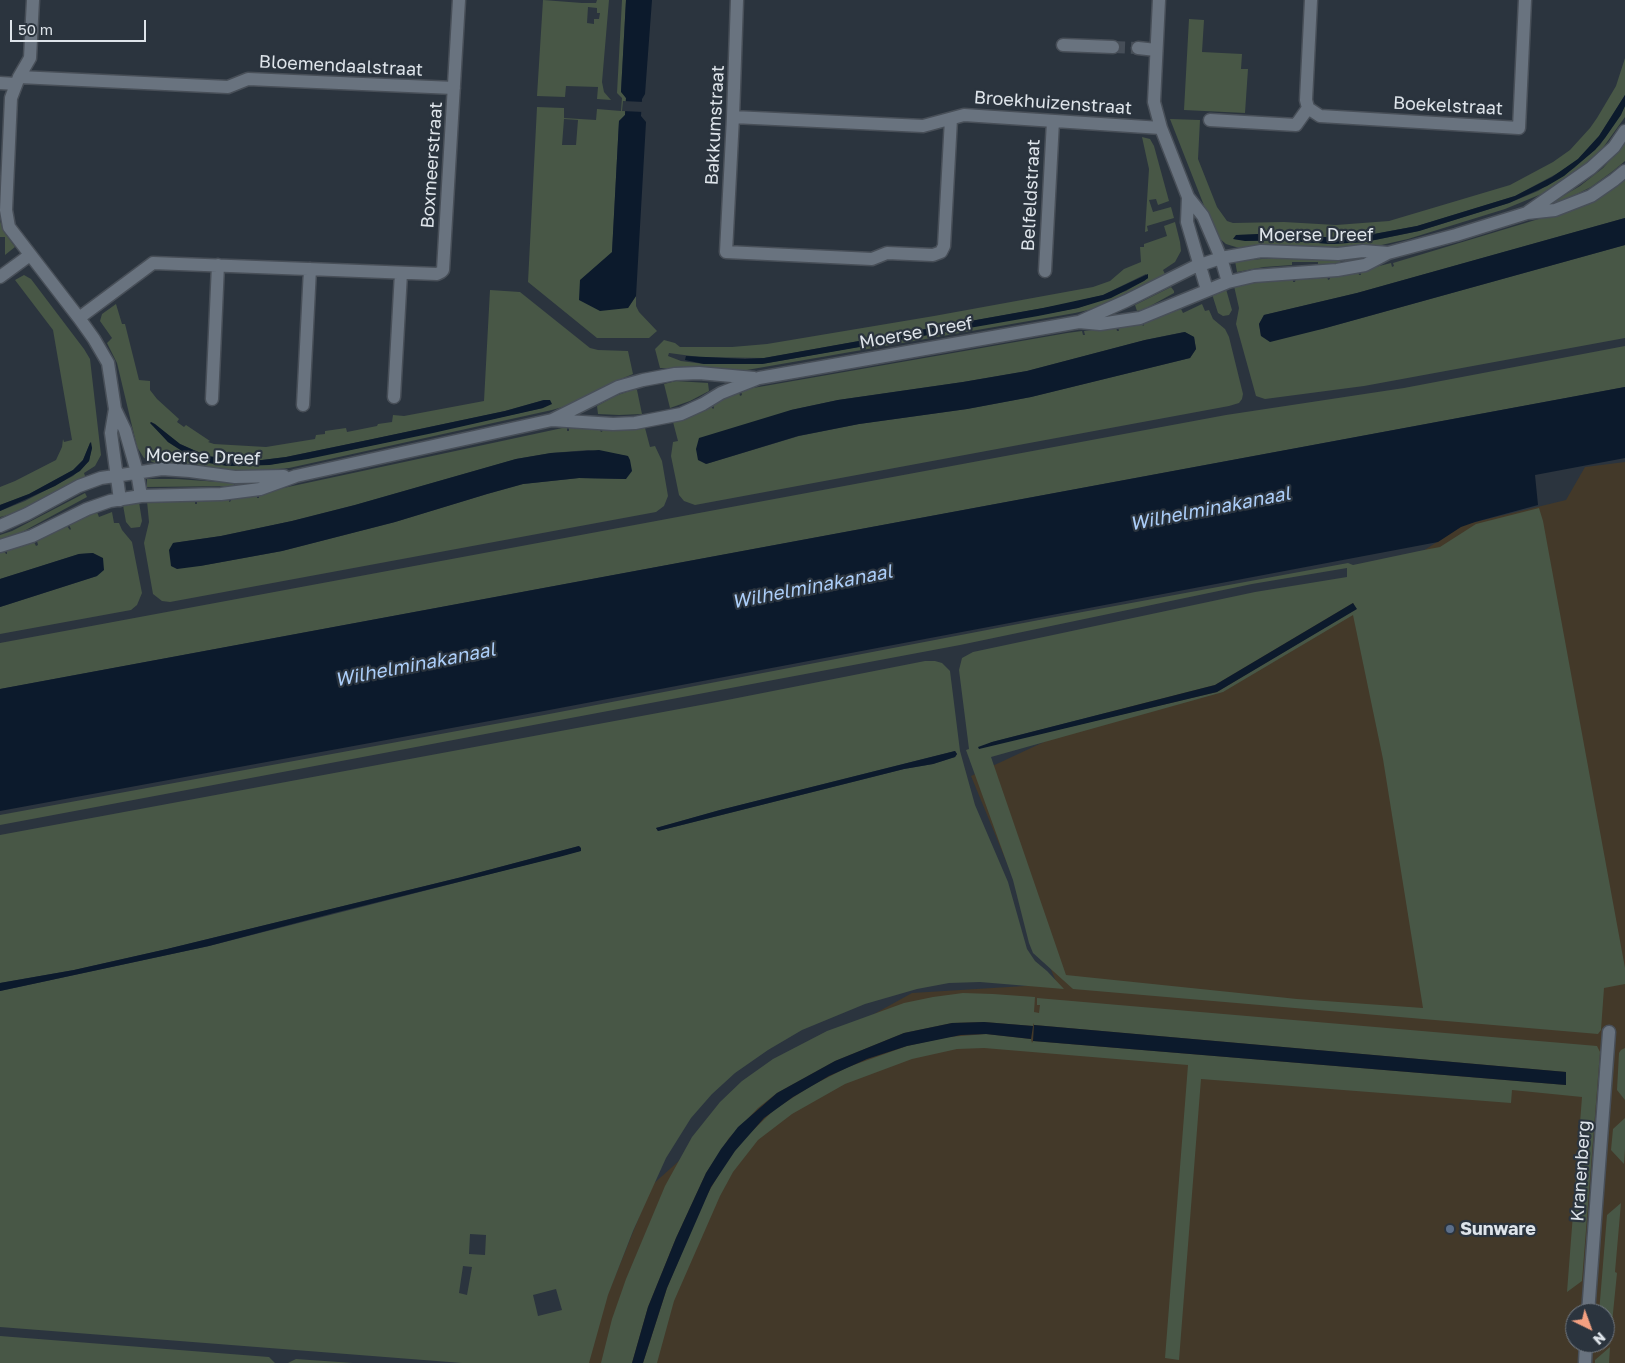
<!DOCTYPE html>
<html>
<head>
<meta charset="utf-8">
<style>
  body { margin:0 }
  #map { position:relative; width:1625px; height:1363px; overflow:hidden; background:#2b343e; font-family:"Golos Text",sans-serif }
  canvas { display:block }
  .north { position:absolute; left:1565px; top:1303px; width:50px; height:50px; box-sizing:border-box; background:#2b343e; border:1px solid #737a83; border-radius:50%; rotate:138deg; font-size:14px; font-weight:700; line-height:20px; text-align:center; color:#dee4ea }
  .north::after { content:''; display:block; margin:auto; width:18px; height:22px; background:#f3a081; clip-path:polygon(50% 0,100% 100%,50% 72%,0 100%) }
  .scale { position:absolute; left:10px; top:20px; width:136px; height:22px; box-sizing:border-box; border:2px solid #dee4ea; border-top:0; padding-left:6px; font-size:15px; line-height:18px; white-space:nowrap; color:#dee4ea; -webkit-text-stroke:4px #2b343e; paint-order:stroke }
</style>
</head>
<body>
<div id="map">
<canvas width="1625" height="1363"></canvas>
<div class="north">N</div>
<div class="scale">50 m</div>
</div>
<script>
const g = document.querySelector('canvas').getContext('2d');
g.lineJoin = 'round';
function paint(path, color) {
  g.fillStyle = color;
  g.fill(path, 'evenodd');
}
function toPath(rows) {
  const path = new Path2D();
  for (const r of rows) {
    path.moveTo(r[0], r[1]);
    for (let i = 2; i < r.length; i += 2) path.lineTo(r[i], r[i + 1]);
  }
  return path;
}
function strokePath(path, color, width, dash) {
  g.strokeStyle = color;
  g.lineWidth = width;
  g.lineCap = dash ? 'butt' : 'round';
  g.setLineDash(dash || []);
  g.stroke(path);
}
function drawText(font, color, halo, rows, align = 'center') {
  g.font = font + ' "Golos Text",sans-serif';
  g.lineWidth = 4.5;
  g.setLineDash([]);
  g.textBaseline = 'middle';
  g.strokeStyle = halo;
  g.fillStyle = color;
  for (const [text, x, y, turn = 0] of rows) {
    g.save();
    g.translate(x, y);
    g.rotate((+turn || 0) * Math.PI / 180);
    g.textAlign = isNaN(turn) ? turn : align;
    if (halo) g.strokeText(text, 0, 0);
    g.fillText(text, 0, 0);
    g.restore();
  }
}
paint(toPath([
  [1625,462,1625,1363,580,1363,652,1185,793,1059,912,993,1057,984,971,776,1348,600,1463,525,1566,500,1585,467],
  [1575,1313,1605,1313,1605,1343,1575,1343]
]), '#433929');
paint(toPath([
  [543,0,582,3,596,3,597,0,609,0,602,82,604,92,611,100,597,99,598,87,566,86,565,97,537,96],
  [588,7,597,8,597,13,600,13,599,19,594,19,594,24,587,23],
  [622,0,626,0,621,91,626,98,625,115,619,121,612,253,581,280,628,308,636,296,636,306,639,312,657,331,649,338,597,338,528,282,537,107,564,108,564,118,596,120,597,109,621,111,622,98,617,93],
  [564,119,578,120,576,145,562,145],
  [1189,19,1204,20,1202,52,1242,54,1241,69,1248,69,1245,113,1184,110],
  [1625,58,1625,95,1599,136,1578,159,1560,172,1515,196,1417,226,1374,234,1336,238,1279,234,1239,235,1234,239,1254,241,1279,240,1331,244,1365,242,1419,231,1509,203,1538,191,1574,168,1600,145,1625,106,1625,117,1602,149,1580,169,1544,193,1505,209,1408,239,1377,246,1347,249,1267,246,1239,248,1226,244,1219,238,1214,231,1170,119,1200,120,1198,159,1217,207,1227,221,1233,223,1284,222,1336,225,1389,221,1510,185,1553,162,1570,150,1590,128,1597,118,1616,86],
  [1142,137,1150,139,1154,146,1169,201,1158,205,1156,199,1149,200,1153,212,1171,207,1174,218,1147,226,1148,231,1145,232,1149,169],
  [1625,143,1625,161,1613,171,1591,187,1557,204,1556,200,1580,186,1603,168],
  [1625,178,1625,218,1357,293,1264,315,1259,324,1261,336,1322,329,1625,245,1625,338,1364,386,1265,399,1256,396,1236,324,1239,308,1234,286,1247,282,1293,278,1293,282,1295,282,1296,278,1327,276,1328,280,1330,279,1329,276,1358,271,1359,275,1361,275,1360,271,1391,263,1392,267,1394,266,1393,263,1565,211],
  [0,221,4,232,15,247,5,255,5,237,0,237],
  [1175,222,1180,242,1181,251,1175,262,1163,270,1166,276,1097,308,1075,313,741,371,660,368,655,349,664,340,675,343,680,347,732,347,767,344,934,316,1093,287,1110,281,1124,269,1141,262,1140,247,1144,247,1144,244,1167,236,1164,226],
  [1146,274,1148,278,1126,291,1078,308,762,364,704,364,681,361,668,356,669,353,699,357,764,358,1066,304,1103,295],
  [1275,258,1340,260,1341,263,1318,265,1318,262,1292,262,1292,265,1264,267,1237,272,1235,261],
  [24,275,31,279,84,349,90,359,101,455,95,466,84,473,86,479,17,513,0,517,0,511,25,501,73,476,89,461,92,448,90,443,83,460,73,470,29,494,0,505,0,487,15,481,56,460,62,447,63,439,64,442,72,440,53,330,15,280],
  [1171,287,1174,291,1174,293,1143,310,1137,311,1135,305],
  [1226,289,1232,310,1229,315,1223,316,1218,313,1212,294],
  [490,290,520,292,590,348,598,350,628,351,633,374,609,384,566,406,552,410,289,468,248,472,157,464,144,458,137,447,117,363,107,343,112,338,100,321,102,314,116,304,122,324,125,324,139,380,150,381,150,390,157,399,179,419,177,422,184,427,186,425,210,441,208,442,214,444,266,447,315,439,316,435,325,434,325,431,346,428,347,432,377,426,378,424,392,422,393,415,404,416,484,401],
  [544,400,543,408,359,448,269,465,228,466,209,463,193,458,168,442,151,422,180,444,207,456,238,460,262,460,286,457,368,440,505,411],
  [1202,304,1205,311,1209,310,1213,319,1225,329,1229,337,1243,394,1242,399,1239,403,1229,406,695,505,684,501,679,495,671,456,673,442,678,441,673,422,710,405,713,409,714,408,713,404,739,392,740,396,742,395,741,391,753,388,1067,333,1082,331,1083,335,1085,335,1084,331,1116,327,1117,331,1119,331,1118,327,1141,322,1143,326,1144,325,1143,322,1181,309,1183,313],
  [1184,332,1194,337,1196,349,1190,358,1031,397,967,409,859,424,799,436,706,464,791,410,838,400,963,382,1027,371,1145,340],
  [1625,346,1625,387,0,689,0,643,1226,415,1404,388],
  [676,381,708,383,709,391,690,401,670,408,664,384],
  [635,389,637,390,642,414,619,415,598,414,597,406,615,396],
  [567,427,567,431,569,431,569,427,601,427,600,431,602,432,603,428,645,428,650,447,655,446,662,461,668,496,664,506,656,512,170,602,162,601,153,594,144,543,149,522,147,501,195,500,195,504,197,504,197,499,229,498,229,502,231,501,231,498,257,494,257,498,259,498,259,493,260,493],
  [588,450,627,456,625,479,579,478,523,484,487,494,395,522,282,551,200,566,173,543,221,536,292,521,355,505,516,459,551,453],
  [147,479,177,479,234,483,234,486,147,487],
  [85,493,87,497,11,538,0,541,0,535,12,531],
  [139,502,142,521,140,527,131,528,126,522,123,505],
  [1539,508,1543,521,1625,968,1625,984,1604,988,1601,1030,1598,1034,1073,989,1033,953,1029,943,1013,880,966,750,969,749,959,670,962,658,973,652,1255,592,1347,577,1347,568,1252,584,960,645,0,825,0,815,544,715,1039,620,1348,563,1353,565,1424,550,1440,547,1476,524],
  [1353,603,1356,609,1217,692,979,748,992,742,1215,685],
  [1353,615,1383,759,1423,1008,1297,999,1066,975,991,757,1223,692],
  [97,512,99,517,112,512,114,523,119,523,122,530,132,542,142,593,137,605,131,610,0,634,0,607,97,576,93,553,79,554,0,579,0,551,4,551,6,554,7,554,7,550,34,542,36,546,38,545,37,541,67,526,70,530,71,529,69,525],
  [925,661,935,661,942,663,950,671,960,751,975,805,1008,882,1027,949,1035,961,1047,971,1064,989,980,982,949,983,917,989,865,1004,802,1030,768,1050,735,1073,712,1094,691,1118,666,1158,633,1231,608,1295,589,1363,462,1363,0,1327,0,991,209,946,580,851,579,846,462,877,167,949,74,970,0,983,0,835,717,702],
  [955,751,957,754,955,757,933,764,904,769,658,831,656,828,720,810],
  [470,1234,486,1235,485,1255,469,1254],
  [463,1266,472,1267,467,1295,459,1293],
  [556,1289,562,1310,538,1316,533,1295],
  [963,993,993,994,1035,997,1034,1012,1039,1013,1040,1005,1037,1005,1037,998,1597,1046,1600,1052,1582,1281,1567,1292,1582,1097,1512,1090,1511,1103,1201,1079,1179,1360,1165,1358,1188,1065,984,1048,957,1049,912,1059,845,1084,792,1114,758,1140,733,1172,720,1196,674,1301,657,1363,643,1363,667,1288,704,1200,726,1162,744,1139,775,1109,811,1086,848,1067,907,1046,948,1037,986,1034,1031,1039,1032,1043,1033,1041,1566,1085,1566,1072,1034,1025,1033,1023,1033,1026,984,1022,952,1023,904,1033,835,1061,777,1093,758,1108,729,1138,706,1173,676,1238,648,1307,632,1363,601,1363,612,1319,626,1279,665,1186,692,1137,720,1102,742,1081,773,1059,827,1031,904,1003,933,997],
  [1625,1048,1625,1100,1617,1090,1619,1053,1621,1050],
  [1625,1118,1625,1149,1624,1164,1611,1150,1613,1129],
  [1621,1203,1615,1272,1617,1273,1611,1333,1605,1326,1605,1313,1599,1313,1607,1215],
  [0,1336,269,1357,275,1363,0,1363],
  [1610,1347,1609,1363,1595,1363,1595,1360],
  [296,1359,353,1363,288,1363]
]), '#485746');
paint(toPath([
  [626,0,652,0,645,94,642,99,641,116,646,122,636,296,628,308,600,311,579,300,580,280,612,252,619,121,625,115,626,98,621,92],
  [1625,95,1625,106,1621,115,1605,138,1595,150,1564,176,1547,186,1509,203,1419,231,1365,242,1331,244,1279,240,1245,241,1233,239,1236,235,1258,234,1288,234,1336,238,1374,234,1417,226,1515,196,1552,177,1578,159,1599,136],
  [1625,218,1625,245,1322,329,1270,342,1261,336,1259,324,1264,315,1357,293],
  [1148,274,1148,278,1144,281,1111,298,1078,308,1038,316,762,364,704,364,685,360,686,356,745,359,764,358,1043,308,1103,295],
  [1185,332,1194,337,1196,349,1190,358,1031,397,967,409,859,424,798,436,706,464,698,460,696,449,699,438,791,410,838,400,963,382,1027,371,1145,340],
  [1625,387,1625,458,1535,475,1538,505,1475,522,1461,527,1438,542,544,711,0,811,0,689],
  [544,400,550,400,552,404,543,408,433,433,308,459,269,465,228,466,209,463,193,458,168,442,150,423,151,422,155,424,180,444,207,456,238,460,262,460,286,457,368,440,505,411],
  [91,442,92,448,89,461,80,471,55,486,0,511,0,505,29,494,73,470,83,460,90,443],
  [599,450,628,456,630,460,632,471,626,479,579,478,523,484,487,494,395,522,282,551,200,566,177,569,171,566,169,550,173,543,221,536,292,521,355,505,516,459,551,453],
  [93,553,103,558,104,570,97,576,0,607,0,579,79,554],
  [1353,603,1357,609,1217,692,979,749,978,747,992,742,1215,685],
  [955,751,957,754,955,757,933,764,904,769,658,831,656,828,720,810],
  [579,846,581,848,581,851,559,857,334,913,209,946,0,991,0,983,74,970,167,949,462,877],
  [984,1022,1033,1026,1031,1039,986,1034,961,1035,907,1046,867,1059,829,1076,793,1097,764,1118,735,1151,711,1187,667,1288,643,1363,632,1363,648,1307,676,1238,706,1173,721,1149,738,1127,777,1093,835,1061,904,1033,952,1023],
  [1034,1025,1566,1072,1566,1085,1033,1041]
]), '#0c1a2c');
paint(toPath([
  [623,101,644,102,644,112,622,111]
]), '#2b343e');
strokePath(toPath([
  [1113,47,1138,48]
]), '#464e58', 12, [12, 6]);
const minor = toPath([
  [33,0,30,58,19,77,11,98,6,210,9,227,79,318,94,339,108,363,115,409,125,430,137,472,141,496],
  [737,0,733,117,726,252,872,259,887,253,933,255,941,252,944,246,951,119],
  [1159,0,1154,102,1161,128,1188,197,1203,216,1221,258,1228,282],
  [1311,0,1306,100,1308,108,1320,116,1519,128,1525,0],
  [1063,45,1113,47],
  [1138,48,1156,50],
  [19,77,228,87,248,79,454,88],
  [0,83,16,84],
  [733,117,923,126,964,115,1161,128],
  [1210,120,1296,125,1308,108],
  [1188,197,1187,222,1207,290],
  [1528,212,1591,168,1614,147,1625,131],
  [1045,271,1053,121],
  [0,277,30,255],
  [79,318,153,263,437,274,441,272,443,270,459,0],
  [1079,322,1126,301,1194,267,1221,258,1261,251,1338,254,1363,251,1388,253],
  [394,397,401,273],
  [212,399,218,265],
  [303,405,310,269],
  [115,409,111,433,120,500],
  [552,420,613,424,635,423,681,414,703,404,721,393,759,378,1079,322,1100,324,1140,318,1228,282,1254,276,1337,270,1365,265,1388,253,1456,235,1527,213,1555,210,1591,196,1614,180,1625,171],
  [0,526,27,514,79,486,101,478,162,469,190,471,235,477,284,476],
  [0,546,32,536,87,509,110,501,141,496,221,494,260,489,296,476,552,420,618,387,643,380,675,374,699,373,754,378],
  [1588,1313,1609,1032],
  [1585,1363,1586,1343]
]);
strokePath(minor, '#484f58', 15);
strokePath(minor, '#69737f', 12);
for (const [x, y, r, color] of [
  [1450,1229,5,"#5c6f8a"]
]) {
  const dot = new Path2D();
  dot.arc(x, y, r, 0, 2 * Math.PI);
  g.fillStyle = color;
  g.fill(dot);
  strokePath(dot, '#2b343e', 2);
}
drawText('18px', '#dee4ea', '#2b343e', [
  ["Bloemendaalstraat",341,66,3],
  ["Broekhuizenstraat",1053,103,4],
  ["Boekelstraat",1448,106,3],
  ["Bakkumstraat",715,125,-87],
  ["Boxmeerstraat",432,165,-86],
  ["Belfeldstraat",1031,195,-87],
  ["Moerse Dreef",1316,235],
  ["Moerse Dreef",916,333,-10],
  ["Moerse Dreef",203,457,2],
  ["Kranenberg",1581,1171,-86]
]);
drawText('bold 18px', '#dee4ea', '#2b343e', [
  ["Sunware",1460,1229]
], 'left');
drawText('italic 19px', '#accef9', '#2b343e', [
  ["Wilhelminakanaal",1210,509,-11],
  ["Wilhelminakanaal",812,587,-11],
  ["Wilhelminakanaal",415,665,-11]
]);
</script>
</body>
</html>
